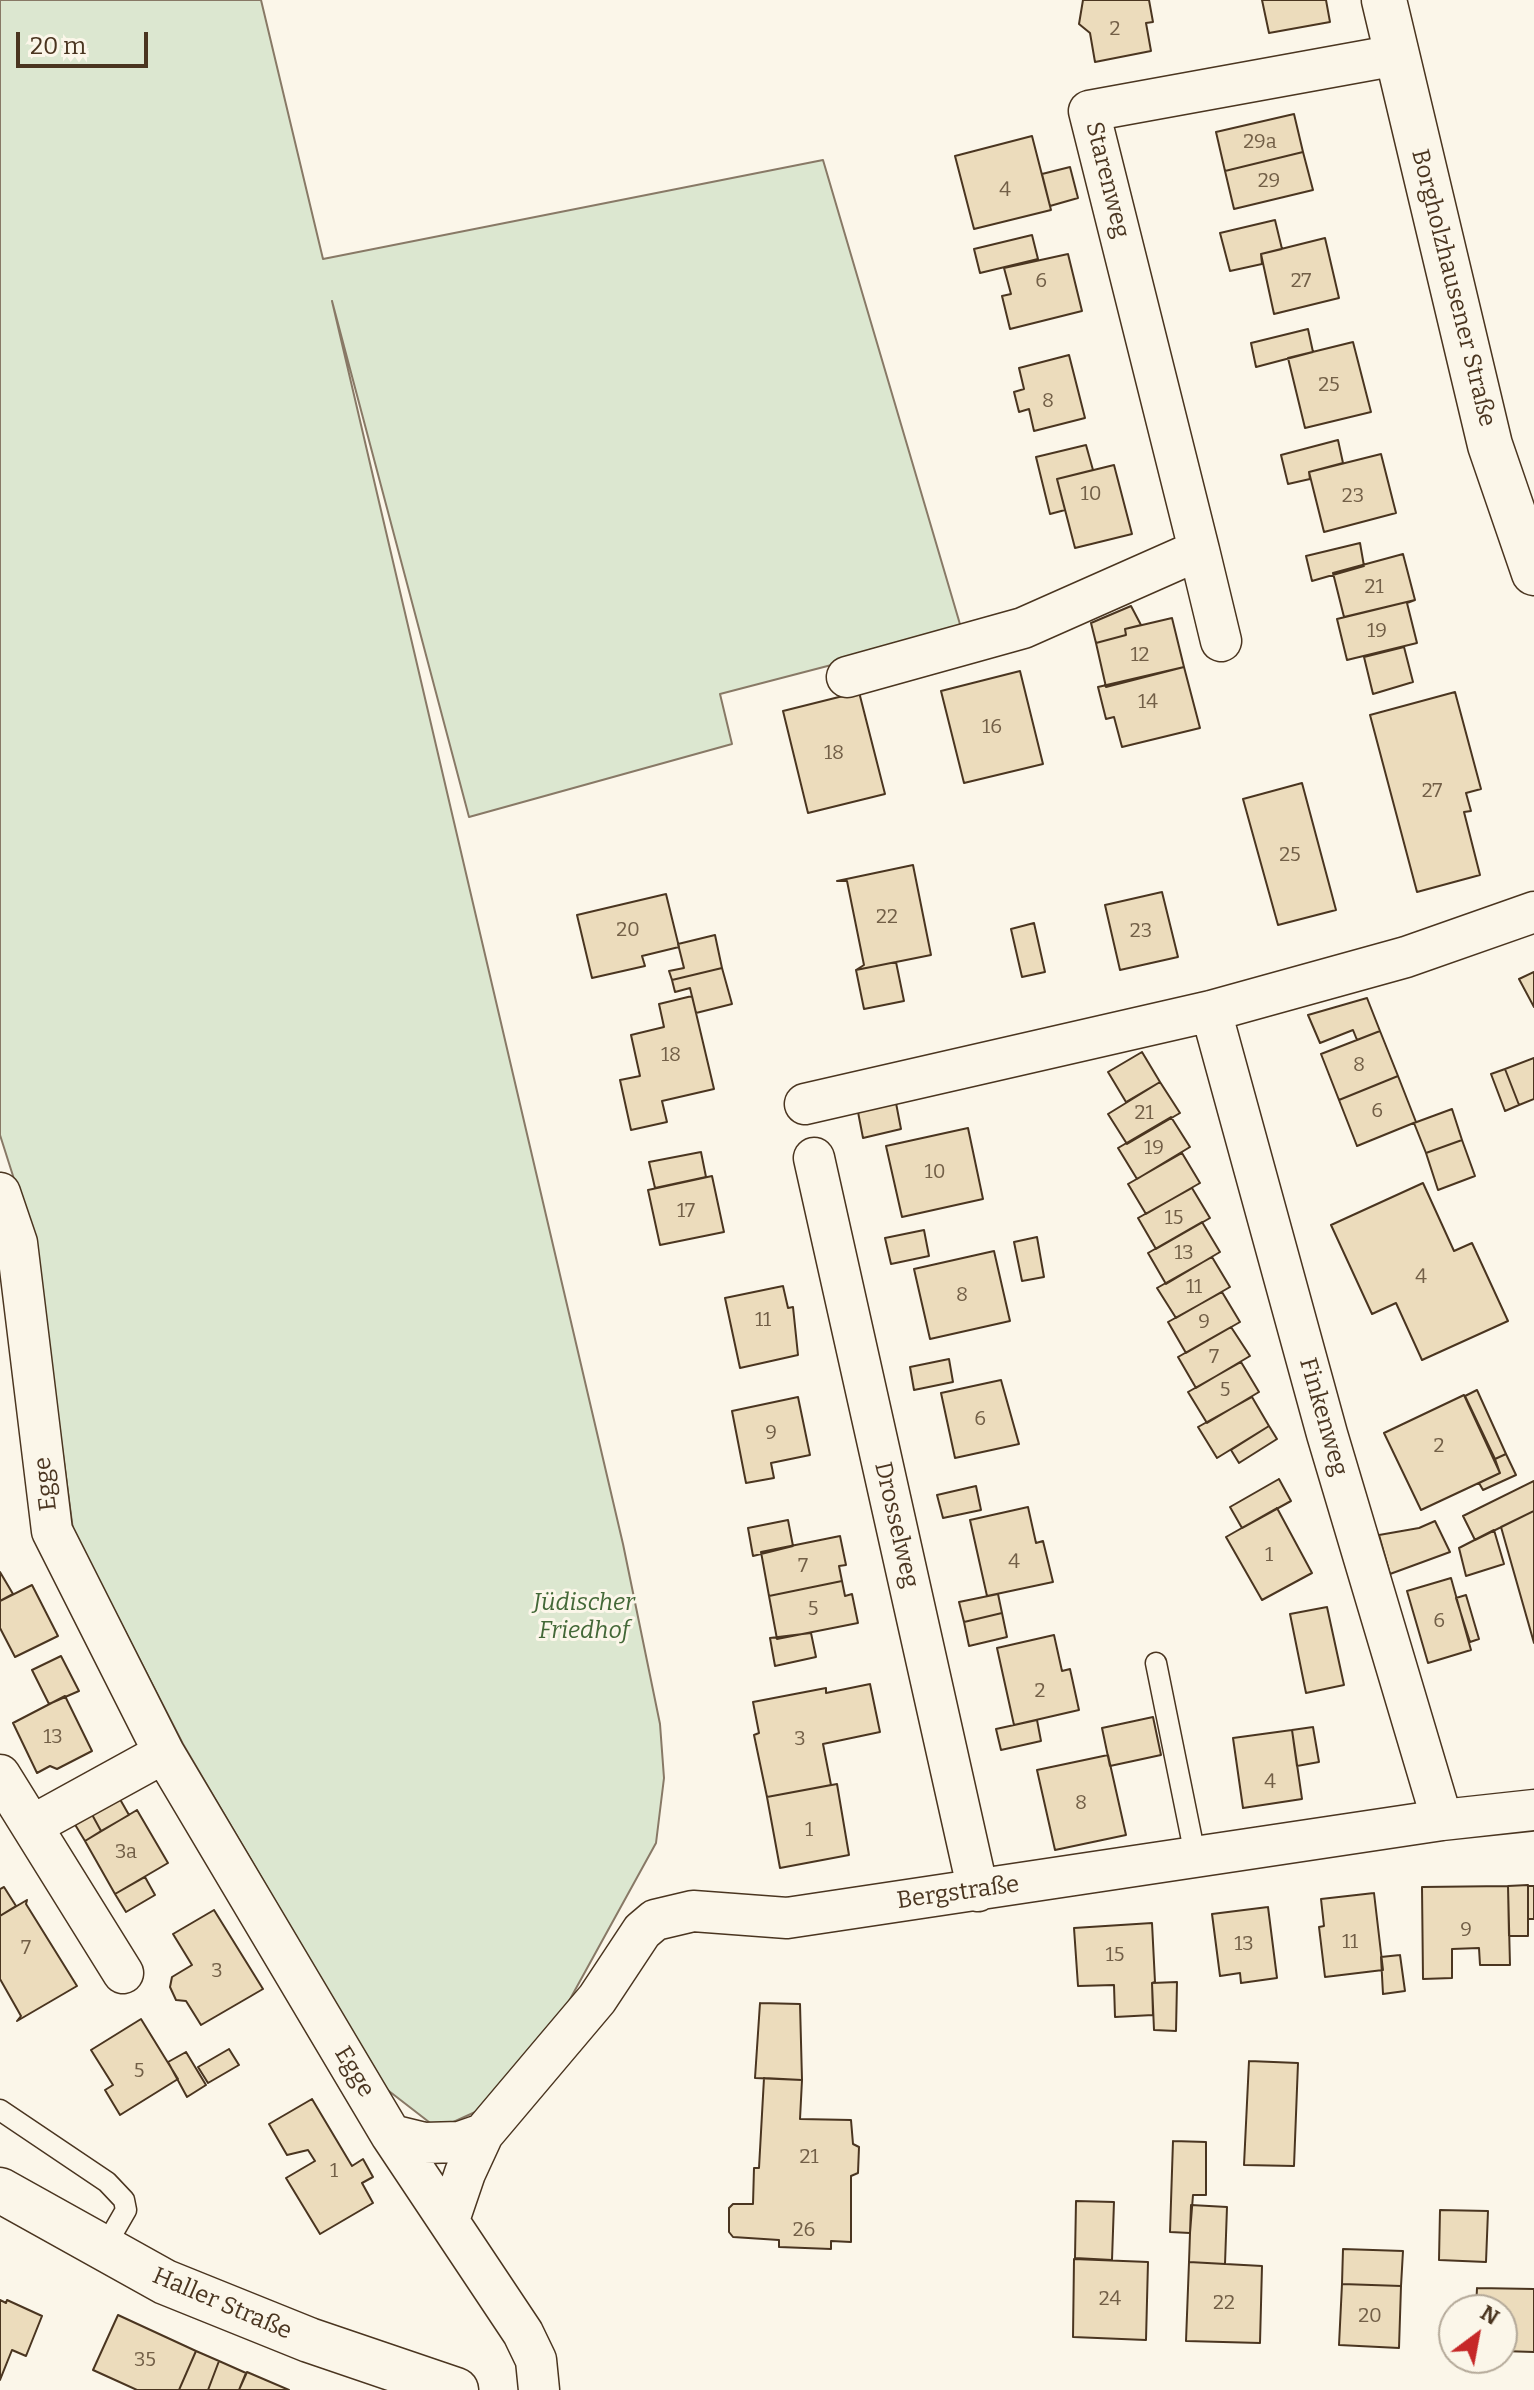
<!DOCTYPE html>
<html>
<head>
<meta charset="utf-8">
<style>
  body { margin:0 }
  #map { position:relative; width:1534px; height:2390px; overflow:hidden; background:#fbf6e9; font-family:Bitter,serif }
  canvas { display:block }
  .north { position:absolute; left:1438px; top:2294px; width:80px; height:80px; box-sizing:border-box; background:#fbf6e9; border:2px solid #b4a999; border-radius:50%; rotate:32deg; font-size:22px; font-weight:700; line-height:32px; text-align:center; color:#4a3520 }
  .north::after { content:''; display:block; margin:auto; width:28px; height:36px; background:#c62828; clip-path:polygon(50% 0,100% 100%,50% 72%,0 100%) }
  .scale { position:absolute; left:16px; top:32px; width:132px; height:36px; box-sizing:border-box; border:4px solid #4a3520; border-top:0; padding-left:10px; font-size:24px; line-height:28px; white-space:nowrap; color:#4a3520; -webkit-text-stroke:6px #fbf6e9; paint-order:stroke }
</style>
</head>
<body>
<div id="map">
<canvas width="1534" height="2390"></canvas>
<div class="north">N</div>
<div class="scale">20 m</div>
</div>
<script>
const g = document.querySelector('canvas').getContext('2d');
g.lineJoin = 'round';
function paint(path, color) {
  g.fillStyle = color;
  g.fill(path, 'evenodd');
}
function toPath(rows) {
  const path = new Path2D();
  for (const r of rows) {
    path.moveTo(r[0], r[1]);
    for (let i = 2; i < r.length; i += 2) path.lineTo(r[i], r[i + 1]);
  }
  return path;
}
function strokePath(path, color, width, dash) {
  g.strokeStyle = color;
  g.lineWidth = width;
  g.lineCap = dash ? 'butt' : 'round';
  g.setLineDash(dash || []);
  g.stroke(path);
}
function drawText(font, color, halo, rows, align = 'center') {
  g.font = font + ' Bitter,serif';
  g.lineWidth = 6;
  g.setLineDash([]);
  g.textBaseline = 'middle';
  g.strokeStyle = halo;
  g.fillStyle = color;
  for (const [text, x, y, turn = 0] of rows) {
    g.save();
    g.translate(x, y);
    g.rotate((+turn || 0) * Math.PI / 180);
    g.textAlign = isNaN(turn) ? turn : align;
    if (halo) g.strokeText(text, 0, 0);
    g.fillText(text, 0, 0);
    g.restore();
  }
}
const green = toPath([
  [0,0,261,0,323,259,823,160,962,631,720,694,732,744,469,817,332,301,623,1544,660,1724,664,1778,656,1843,558,2021,484,2108,438,2129,385,2088,183,1744,73,1530,35,1245,0,1135,0,0]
]);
paint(green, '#dce7d0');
strokePath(green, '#887966', 2);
const building = toPath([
  [1083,0,1149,0,1153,22,1146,23,1151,51,1095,62,1090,33,1079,24,1083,0],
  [1262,0,1326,0,1330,22,1269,33,1262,0],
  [1294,114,1303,152,1225,171,1216,132,1294,114],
  [1032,136,1051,210,974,229,955,156,1032,136],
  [1303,152,1313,190,1234,209,1225,171,1303,152],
  [1070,167,1078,198,1050,206,1042,174,1070,167],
  [1275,220,1282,249,1261,254,1262,264,1230,271,1220,233,1275,220],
  [1032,235,1038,259,980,273,974,249,1032,235],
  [1325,238,1339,298,1274,314,1261,254,1325,238],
  [1068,254,1082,311,1010,329,1002,296,1011,294,1004,268,1068,254],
  [1308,329,1313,352,1256,367,1251,343,1308,329],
  [1353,342,1371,412,1305,428,1288,358,1353,342],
  [1069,355,1085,418,1034,431,1029,409,1019,412,1014,392,1024,389,1019,368,1069,355],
  [1338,440,1343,463,1309,472,1310,479,1288,484,1281,455,1338,440],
  [1086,445,1093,470,1057,479,1065,510,1050,514,1036,457,1086,445],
  [1381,454,1396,513,1324,532,1309,472,1381,454],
  [1114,465,1132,534,1075,548,1057,479,1114,465],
  [1360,543,1364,566,1312,581,1306,556,1360,543],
  [1403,554,1415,600,1344,617,1333,573,1403,554],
  [1415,600,1407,603,1417,643,1347,660,1337,619,1415,600],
  [1131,606,1141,625,1125,629,1126,635,1096,643,1091,623,1131,606],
  [1172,618,1184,667,1106,687,1096,643,1126,635,1125,629,1172,618],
  [1404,647,1413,682,1373,694,1364,657,1404,647],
  [1184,667,1200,728,1122,747,1114,717,1106,719,1098,687,1184,667],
  [1020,671,1043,764,964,783,941,691,1020,671],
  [859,692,885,794,808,813,783,711,859,692],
  [1455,692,1481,789,1466,793,1471,811,1464,812,1480,875,1417,892,1370,715,1455,692],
  [1302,783,1336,910,1278,925,1243,799,1302,783],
  [913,865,931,955,856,970,864,965,847,881,837,881,913,865],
  [1162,892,1178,957,1120,970,1105,905,1162,892],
  [666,894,679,947,642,956,645,966,592,978,577,915,666,894],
  [1034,923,1045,972,1022,977,1011,929,1034,923],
  [715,935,722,968,672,980,669,971,684,968,678,944,715,935],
  [896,962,904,1001,864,1009,856,970,896,962],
  [722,968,732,1004,696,1013,690,988,675,992,672,980,722,968],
  [1534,972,1534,1007,1519,979,1534,972],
  [692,996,714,1089,662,1101,667,1122,631,1130,620,1080,640,1076,631,1035,664,1027,659,1004,692,996],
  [1367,998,1380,1031,1357,1040,1353,1030,1320,1043,1308,1015,1367,998],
  [1380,1031,1398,1076,1339,1100,1321,1054,1380,1031],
  [1142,1052,1160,1082,1126,1102,1108,1072,1142,1052],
  [1534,1058,1534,1099,1519,1105,1505,1069,1534,1058],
  [1505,1069,1519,1105,1505,1111,1491,1074,1505,1069],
  [1398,1076,1416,1122,1357,1146,1339,1100,1398,1076],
  [1160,1082,1180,1113,1127,1144,1108,1114,1160,1082],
  [896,1103,901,1129,863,1138,858,1112,896,1103],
  [1452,1109,1462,1140,1426,1153,1414,1123,1452,1109],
  [1171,1117,1190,1147,1137,1179,1118,1148,1171,1117],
  [968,1128,983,1199,902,1217,886,1146,968,1128],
  [1462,1140,1475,1176,1438,1190,1426,1153,1462,1140],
  [701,1152,706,1177,655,1188,649,1162,701,1152],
  [1182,1153,1200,1183,1146,1214,1128,1184,1182,1153],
  [712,1176,724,1232,660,1245,648,1190,712,1176],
  [1423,1183,1454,1251,1472,1243,1508,1321,1422,1360,1396,1303,1372,1314,1331,1225,1423,1183],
  [1192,1188,1210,1218,1156,1249,1138,1218,1192,1188],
  [1202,1222,1220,1252,1166,1284,1148,1253,1202,1222],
  [924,1230,929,1256,891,1264,885,1238,924,1230],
  [1037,1237,1044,1277,1022,1281,1014,1242,1037,1237],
  [994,1251,1010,1321,930,1339,914,1269,994,1251],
  [1212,1257,1230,1287,1176,1318,1157,1288,1212,1257],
  [783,1286,788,1308,793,1307,798,1355,740,1368,725,1298,783,1286],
  [1222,1292,1240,1322,1186,1353,1168,1322,1222,1292],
  [1231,1327,1250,1356,1196,1388,1178,1357,1231,1327],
  [949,1359,953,1382,914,1390,910,1367,949,1359],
  [1241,1362,1259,1392,1207,1423,1188,1392,1241,1362],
  [1001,1380,1019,1444,955,1458,941,1393,1001,1380],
  [1477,1390,1506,1454,1495,1459,1465,1396,1477,1390],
  [1464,1395,1500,1473,1421,1510,1384,1433,1464,1395],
  [798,1397,810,1455,771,1463,774,1478,746,1483,732,1411,798,1397],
  [1252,1397,1269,1426,1217,1458,1198,1427,1252,1397],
  [1269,1426,1277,1439,1239,1463,1231,1450,1269,1426],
  [1506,1454,1516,1475,1483,1490,1479,1483,1500,1473,1495,1459,1506,1454],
  [1279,1479,1291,1501,1242,1528,1230,1507,1279,1479],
  [1534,1481,1534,1511,1475,1540,1463,1516,1534,1481],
  [976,1486,981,1510,943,1518,937,1495,976,1486],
  [1028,1507,1036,1543,1043,1541,1053,1582,987,1596,970,1520,1028,1507],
  [1277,1508,1312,1573,1262,1600,1226,1537,1277,1508],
  [1534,1511,1534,1643,1501,1527,1534,1511],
  [788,1520,793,1546,753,1556,748,1528,788,1520],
  [1435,1521,1450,1552,1390,1574,1379,1535,1419,1528,1435,1521],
  [1494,1530,1504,1564,1466,1576,1459,1548,1494,1530],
  [840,1536,846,1565,839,1566,842,1581,769,1596,761,1552,840,1536],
  [0,1572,13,1594,0,1601,0,1572],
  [1451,1578,1471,1650,1428,1663,1407,1591,1451,1578],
  [842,1581,845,1596,852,1594,858,1623,777,1639,769,1596,842,1581],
  [32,1585,58,1636,15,1657,0,1628,0,1601,32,1585],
  [998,1594,1002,1613,964,1622,959,1602,998,1594],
  [1466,1595,1479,1639,1470,1642,1456,1598,1466,1595],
  [1327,1607,1344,1685,1306,1693,1290,1614,1327,1607],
  [1002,1613,1007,1637,969,1646,964,1622,1002,1613],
  [811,1633,816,1657,775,1666,770,1638,811,1633],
  [1054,1635,1062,1671,1070,1669,1079,1710,1014,1725,997,1648,1054,1635],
  [61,1656,79,1691,49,1704,32,1670,61,1656],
  [870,1684,880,1732,823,1744,831,1785,767,1797,754,1735,759,1733,753,1702,826,1688,826,1693,870,1684],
  [65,1696,92,1751,57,1769,50,1766,37,1773,13,1723,65,1696],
  [1153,1717,1161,1755,1110,1766,1102,1728,1153,1717],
  [1037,1720,1041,1741,1001,1750,996,1729,1037,1720],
  [1313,1727,1319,1762,1297,1766,1292,1730,1313,1727],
  [1292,1730,1302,1799,1243,1808,1233,1738,1292,1730],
  [1108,1755,1126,1835,1055,1850,1037,1770,1108,1755],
  [837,1784,849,1855,780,1868,767,1797,837,1784],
  [117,1794,129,1815,101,1831,89,1809,117,1794],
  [89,1809,101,1831,85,1841,71,1818,89,1809],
  [137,1810,168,1863,115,1894,85,1841,137,1810],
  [145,1877,155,1895,126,1912,115,1894,145,1877],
  [1508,1886,1510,1965,1480,1965,1479,1948,1452,1949,1452,1978,1423,1979,1422,1887,1508,1886],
  [1508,1886,1528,1885,1528,1936,1509,1936,1508,1886],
  [1528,1886,1534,1886,1534,1919,1528,1919,1528,1886],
  [4,1887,16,1906,0,1916,0,1889,4,1887],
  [1374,1893,1383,1970,1325,1977,1319,1927,1324,1926,1321,1899,1374,1893],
  [27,1900,26,1904,77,1986,17,2021,21,2016,0,1979,0,1916,27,1900],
  [1268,1907,1277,1978,1241,1983,1240,1973,1220,1976,1212,1914,1268,1907],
  [214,1910,263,1989,201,2025,186,2001,176,2000,170,1987,172,1977,192,1965,173,1934,214,1910],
  [1152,1923,1155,1982,1152,1983,1153,2015,1115,2017,1114,1985,1078,1986,1074,1928,1152,1923],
  [1400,1955,1405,1991,1383,1994,1381,1957,1400,1955],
  [1177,1982,1176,2031,1154,2030,1152,1983,1177,1982],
  [760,2003,800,2004,802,2080,755,2078,760,2003],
  [141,2019,178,2079,120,2115,105,2090,113,2085,91,2050,141,2019],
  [229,2049,239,2065,208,2083,198,2067,229,2049],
  [186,2052,206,2085,187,2097,168,2062,186,2052],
  [1249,2061,1298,2063,1294,2166,1244,2165,1249,2061],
  [764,2078,802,2080,800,2119,851,2120,853,2144,859,2147,858,2173,851,2176,851,2242,831,2241,831,2249,779,2247,779,2240,733,2237,729,2232,729,2208,733,2204,753,2204,754,2168,759,2168,764,2078],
  [312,2099,352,2166,363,2159,373,2177,362,2183,373,2203,320,2234,286,2178,315,2161,308,2150,287,2155,269,2124,312,2099],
  [1173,2141,1206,2142,1206,2195,1193,2195,1190,2233,1170,2232,1173,2141],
  [1076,2201,1114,2202,1112,2260,1075,2258,1076,2201],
  [1191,2205,1227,2207,1225,2264,1189,2262,1191,2205],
  [1440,2210,1488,2211,1486,2262,1439,2260,1440,2210],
  [1343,2249,1403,2251,1401,2286,1342,2284,1343,2249],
  [1074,2259,1148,2262,1146,2340,1073,2337,1074,2259],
  [1189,2262,1262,2266,1260,2343,1186,2341,1189,2262],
  [1342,2284,1401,2286,1399,2348,1339,2345,1342,2284],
  [1477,2288,1534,2289,1534,2352,1502,2351,1502,2310,1476,2310,1477,2288],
  [0,2300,6,2303,7,2300,42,2316,26,2356,12,2350,0,2380,0,2300],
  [118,2315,196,2351,179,2390,137,2390,93,2370,118,2315],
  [196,2351,219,2361,208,2390,179,2390,196,2351],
  [219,2361,246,2373,239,2390,208,2390,219,2361],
  [247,2372,289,2390,239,2390,247,2372]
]);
paint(building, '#ecdcbc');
strokePath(building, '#4a3520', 2);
const service = toPath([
  [1156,1663,1196,1860],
  [0,2110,107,2182,124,2200,126,2210,103,2250]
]);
const minor = toPath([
  [1199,550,1221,641],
  [847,677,1023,628,1199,550,1089,111,1397,55],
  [1211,1011,1327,1434,1442,1820],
  [805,1104,1211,1011,1406,957,1534,912],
  [814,1158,978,1891],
  [0,1193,17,1243,52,1531,164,1753,391,2135,523,2333,536,2360,539,2390],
  [0,1775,123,1973],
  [33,1825,164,1753],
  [391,2135,424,2143,460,2142,483,2134],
  [449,2220,465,2173,483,2134,597,1999,642,1931,655,1920,693,1911,787,1918,1442,1820,1534,1810]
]);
const tertiary = toPath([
  [0,2190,165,2282,309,2340,456,2390]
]);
const secondary = toPath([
  [1384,0,1490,445,1534,573]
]);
strokePath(service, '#4a3520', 23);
strokePath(minor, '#4a3520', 43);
strokePath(tertiary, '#4a3520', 47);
strokePath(secondary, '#4a3520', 47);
strokePath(service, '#fbf6e9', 20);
strokePath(minor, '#fbf6e9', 40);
strokePath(tertiary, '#fbf6e9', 44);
strokePath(secondary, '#fbf6e9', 44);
drawText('20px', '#725f47', null, [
  ["2",1115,29],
  ["29a",1260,142],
  ["29",1269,181],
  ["4",1005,190],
  ["6",1041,281],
  ["27",1301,281],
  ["25",1329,385],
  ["8",1048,401],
  ["10",1091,494],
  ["23",1353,496],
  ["21",1374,587],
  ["19",1377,631],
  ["12",1140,655],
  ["14",1148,702],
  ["16",992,727],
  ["18",834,753],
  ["27",1432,791],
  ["25",1290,855],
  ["22",887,917],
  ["20",628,930],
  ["23",1141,931],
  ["18",671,1055],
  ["8",1359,1065],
  ["6",1377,1111],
  ["21",1144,1113],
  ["19",1154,1148],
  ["10",935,1172],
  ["17",686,1211],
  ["15",1174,1218],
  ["13",1184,1253],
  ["4",1421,1277],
  ["11",1194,1287],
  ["8",962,1295],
  ["11",763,1320],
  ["9",1204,1322],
  ["7",1214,1357],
  ["5",1225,1390],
  ["6",980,1419],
  ["9",771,1433],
  ["2",1439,1446],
  ["1",1269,1555],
  ["4",1014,1562],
  ["7",803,1566],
  ["5",813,1609],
  ["6",1439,1621],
  ["2",1040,1691],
  ["13",53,1737],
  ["3",800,1739],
  ["4",1270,1782],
  ["8",1081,1803],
  ["1",809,1830],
  ["3a",126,1852],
  ["9",1466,1930],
  ["11",1350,1942],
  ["13",1244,1944],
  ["7",26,1948],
  ["15",1115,1955],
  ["3",217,1971],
  ["5",139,2071],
  ["21",809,2157],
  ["1",334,2171],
  ["26",804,2230],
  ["24",1110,2299],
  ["22",1224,2303],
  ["20",1370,2316],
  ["35",145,2360]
]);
drawText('24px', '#4a3520', '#fbf6e9', [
  ["Starenweg",1107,180,76],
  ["Borgholzhausener Straße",1453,288,76],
  ["Finkenweg",1323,1417,74],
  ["Egge",46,1484,-97],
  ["Drosselweg",896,1525,77],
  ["Bergstraße",958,1893,-8],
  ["Egge",354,2072,59],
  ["Haller Straße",222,2304,23]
]);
drawText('italic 24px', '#436837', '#fbf6e9', [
  ["Jüdischer",584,1603],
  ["Friedhof",584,1631]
]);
</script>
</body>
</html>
